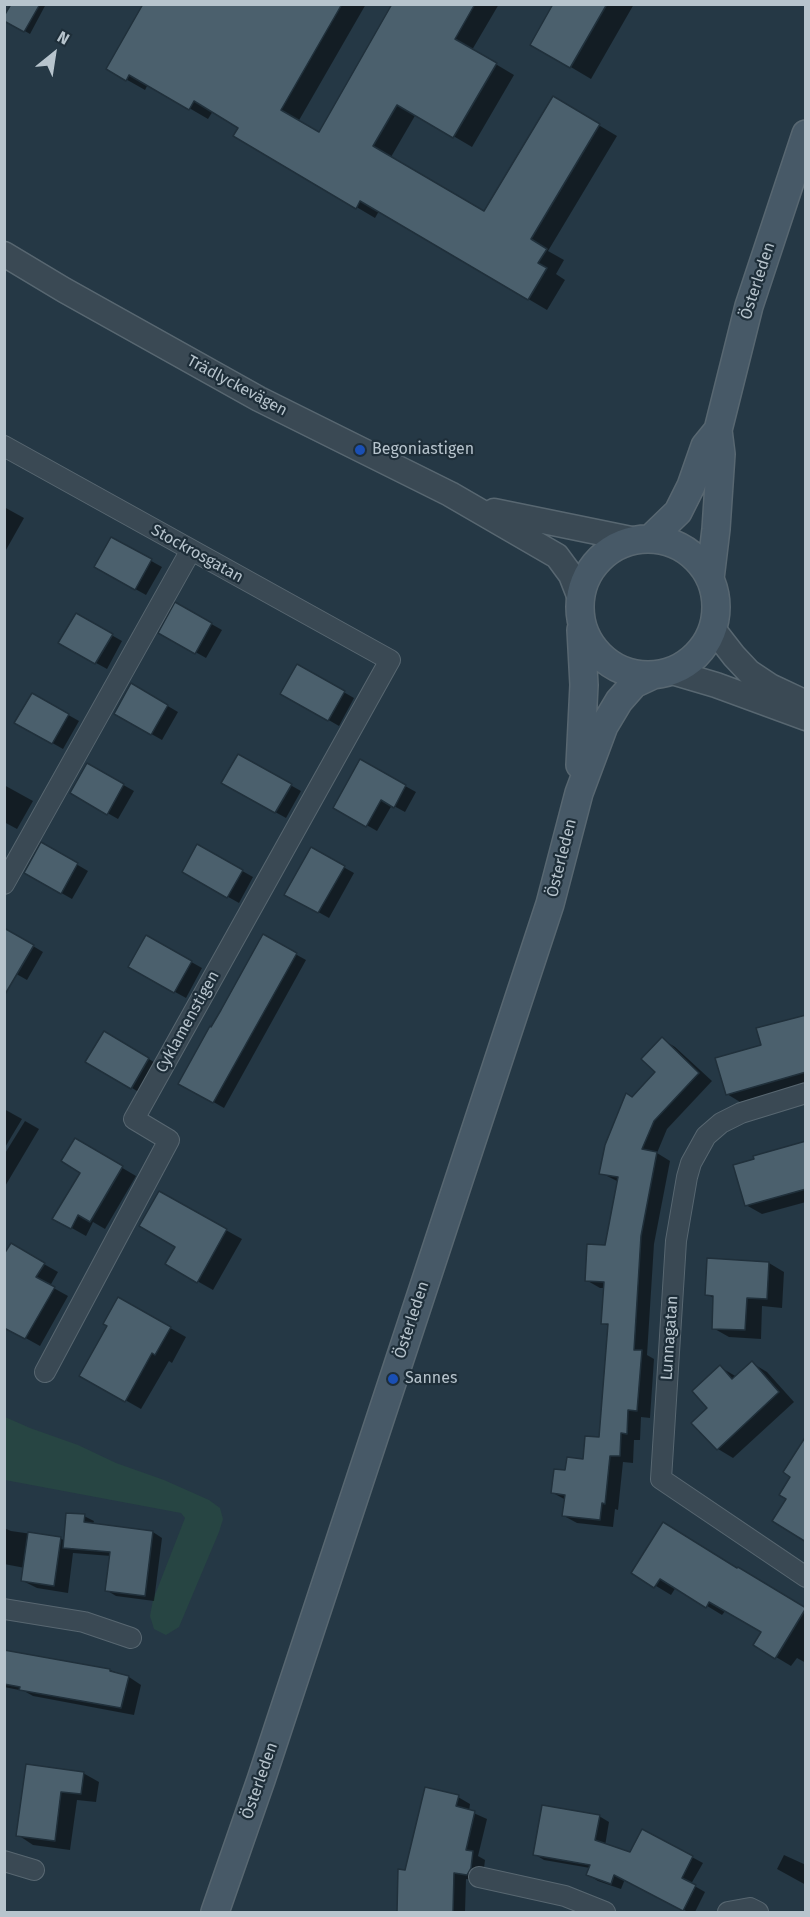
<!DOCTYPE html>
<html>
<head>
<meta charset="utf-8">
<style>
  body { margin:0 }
  #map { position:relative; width:810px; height:1917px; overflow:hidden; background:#253845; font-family:"Fira Sans",sans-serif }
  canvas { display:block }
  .frame { position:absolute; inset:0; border:6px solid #b7c4cd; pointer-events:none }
  .north { position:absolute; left:24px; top:24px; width:60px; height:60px; -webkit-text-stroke:4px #1e2e39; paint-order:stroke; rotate:30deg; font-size:16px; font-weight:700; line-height:24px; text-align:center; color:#b7c4cd }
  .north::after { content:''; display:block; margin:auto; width:21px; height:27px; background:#b7c4cd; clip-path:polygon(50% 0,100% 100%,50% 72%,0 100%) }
</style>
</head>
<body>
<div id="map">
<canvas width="810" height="1917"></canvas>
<div class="frame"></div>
<div class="north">N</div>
</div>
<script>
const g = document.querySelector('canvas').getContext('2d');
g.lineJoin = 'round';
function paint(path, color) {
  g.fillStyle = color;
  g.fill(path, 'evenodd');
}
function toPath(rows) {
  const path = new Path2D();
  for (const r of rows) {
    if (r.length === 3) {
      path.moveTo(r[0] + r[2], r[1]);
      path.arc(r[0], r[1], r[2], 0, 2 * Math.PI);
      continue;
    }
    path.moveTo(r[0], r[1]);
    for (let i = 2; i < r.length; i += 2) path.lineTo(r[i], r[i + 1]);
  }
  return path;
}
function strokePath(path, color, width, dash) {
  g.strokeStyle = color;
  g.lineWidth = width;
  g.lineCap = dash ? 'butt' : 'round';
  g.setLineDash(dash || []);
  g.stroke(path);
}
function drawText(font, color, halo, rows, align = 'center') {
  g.font = font + ' "Fira Sans",sans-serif';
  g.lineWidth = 4.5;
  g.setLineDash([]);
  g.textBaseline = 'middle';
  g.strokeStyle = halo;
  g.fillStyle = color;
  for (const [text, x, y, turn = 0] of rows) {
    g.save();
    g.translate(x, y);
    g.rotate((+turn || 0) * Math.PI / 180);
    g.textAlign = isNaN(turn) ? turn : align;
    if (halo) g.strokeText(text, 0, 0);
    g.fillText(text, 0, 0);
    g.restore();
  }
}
paint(toPath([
  [5,1417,30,1428,78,1445,116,1463,164,1480,209,1500,220,1508,223,1519,219,1532,179,1627,166,1635,154,1629,150,1616,153,1600,185,1518,181,1513,5,1480]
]), '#274543');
paint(toPath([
  [13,4,46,4,30,34,4,19],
  [145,4,366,4,298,122,320,134,423,4,499,4,472,50,514,75,472,147,416,114,391,157,485,213,553,98,617,136,548,251,564,260,556,274,565,280,547,310,379,211,375,218,235,135,240,127,213,111,208,119,148,84,145,90,108,69],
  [555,4,634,4,591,79,532,44],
  [4,507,24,518,6,550,4,549],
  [112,539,162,567,146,595,96,567],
  [176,604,222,630,206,658,160,632],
  [76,615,122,641,107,669,60,643],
  [298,666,354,698,339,726,282,693],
  [132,685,178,712,162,740,116,714],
  [33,695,79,721,63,749,17,723],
  [238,756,301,791,286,818,223,783],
  [360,761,416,792,405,812,392,805,377,831,335,807],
  [88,765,134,791,118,819,72,793],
  [4,785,33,801,17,829,4,822],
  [42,844,88,871,72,899,26,873],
  [198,846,253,877,239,903,184,872],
  [311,849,354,873,329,918,286,894],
  [263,936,306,960,224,1108,180,1083],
  [147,937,202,968,186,998,130,967],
  [33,946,43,952,27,980,4,967],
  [806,1017,806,1083,740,1102,727,1094,763,1046],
  [105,1033,159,1065,142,1094,87,1061],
  [662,1039,675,1047,712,1081,667,1129,657,1153,670,1161,654,1244,647,1355,654,1359,650,1418,641,1417,640,1440,634,1440,633,1463,623,1462,618,1510,615,1509,613,1527,577,1523,564,1516,566,1500,553,1493,566,1471,585,1460,600,1438,609,1326,603,1323,605,1288,600,1288,586,1280,606,1247,619,1182,601,1173,632,1098,657,1072],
  [4,1109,22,1119,4,1149],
  [25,1121,39,1129,4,1188,4,1155],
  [75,1140,136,1176,105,1229,93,1222,86,1236,54,1218,82,1172],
  [806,1143,806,1202,762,1214,746,1205],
  [159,1193,242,1239,213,1290,167,1264,177,1246],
  [12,1246,58,1272,50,1286,68,1296,40,1346,4,1326],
  [769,1263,784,1272,782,1308,762,1306,761,1339,729,1337,713,1328,715,1299,707,1294],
  [119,1299,186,1337,172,1363,169,1361,141,1409,81,1375,109,1326],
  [752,1363,767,1372,794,1402,733,1458,718,1449,710,1408,720,1367,737,1377],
  [84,1516,94,1521,93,1524,153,1532,162,1538,154,1601,116,1596,106,1590,111,1556,73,1553,68,1593,37,1588,23,1581,25,1568,4,1564,4,1528,11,1531,60,1538,65,1541],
  [738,1570,806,1609,806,1663,797,1658,791,1666,776,1657,763,1632,726,1610,722,1615,676,1587,671,1595,633,1572],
  [4,1650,110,1670,129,1677,141,1685,134,1715,33,1696,24,1691,4,1687],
  [27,1766,83,1773,99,1782,96,1802,77,1800,70,1850,33,1845,18,1835],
  [458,1797,470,1804,469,1811,487,1819,478,1856,485,1860,483,1876,480,1881,466,1879,465,1912,398,1912,399,1871,407,1871],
  [599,1816,609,1822,605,1846,630,1854,643,1831,703,1863,691,1884,705,1892,695,1912,688,1912,625,1879,621,1889,598,1881,588,1875,590,1868,544,1860,534,1854],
  [784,1855,806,1865,806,1885,777,1869]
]), '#0007');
const building = toPath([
  [11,4,40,4,24,32,4,21,4,16,11,4],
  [143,4,342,4,281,110,319,132,392,4,475,4,455,39,497,63,453,138,397,105,373,146,484,211,553,96,600,124,531,239,547,249,538,263,547,268,528,300,360,201,356,209,233,136,238,128,194,101,189,110,129,75,126,81,106,69,143,4],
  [553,4,607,4,570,68,530,45,553,4],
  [111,537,152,559,135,590,94,567,111,537],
  [175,602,212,623,195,654,158,633,175,602],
  [76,613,113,634,95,664,58,643,76,613],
  [297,664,345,691,328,721,280,694,297,664],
  [131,683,168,705,151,735,114,714,131,683],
  [32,693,69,714,52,744,14,723,32,693],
  [238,754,292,784,275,813,221,783,238,754],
  [360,759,406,785,394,808,381,800,366,827,333,808,360,759],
  [87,763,124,784,107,815,70,793,87,763],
  [41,842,78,863,61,894,24,873,41,842],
  [197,844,243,870,227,898,182,872,197,844],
  [311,847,345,866,318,913,284,895,311,847],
  [4,928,34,945,4,996,4,928],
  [263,934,297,953,213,1103,178,1084,210,1026,211,1027,221,1010,263,934],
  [146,935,192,961,174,993,128,967,146,935],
  [806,1015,806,1072,726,1095,715,1058,761,1045,756,1028,806,1015],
  [104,1031,149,1058,131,1089,85,1062,104,1031],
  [662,1037,699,1073,654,1121,642,1149,657,1152,641,1236,634,1350,642,1350,637,1411,628,1410,627,1434,621,1433,620,1456,610,1456,605,1504,602,1503,600,1520,562,1516,565,1495,551,1493,554,1469,565,1470,567,1457,583,1459,585,1436,599,1437,608,1324,601,1324,604,1282,585,1281,587,1244,605,1245,618,1177,599,1174,605,1145,626,1093,632,1097,655,1072,641,1059,662,1037],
  [75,1138,123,1166,90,1222,78,1215,71,1229,52,1219,80,1173,61,1161,75,1138],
  [806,1141,806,1189,745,1206,733,1165,754,1159,753,1156,806,1141],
  [159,1191,227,1229,197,1283,165,1264,175,1247,139,1226,159,1191],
  [11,1243,45,1263,36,1277,55,1287,25,1339,4,1328,4,1254,11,1243],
  [707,1258,769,1262,767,1299,747,1298,745,1330,712,1329,713,1296,705,1295,707,1258],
  [118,1297,171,1327,155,1355,152,1353,125,1402,79,1376,107,1326,103,1324,118,1297],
  [752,1361,779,1392,717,1450,691,1423,707,1408,692,1391,720,1365,732,1379,752,1361],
  [806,1436,806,1542,772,1521,786,1499,779,1495,790,1477,783,1472,806,1436],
  [66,1513,85,1514,84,1522,153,1531,145,1596,105,1591,110,1552,63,1548,66,1513],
  [663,1522,737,1568,738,1567,806,1608,775,1659,753,1645,761,1632,709,1602,706,1608,660,1579,654,1588,631,1573,663,1522],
  [28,1532,61,1537,54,1586,21,1581,28,1532],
  [4,1650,110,1669,110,1671,129,1676,121,1708,19,1690,20,1687,4,1684,4,1650],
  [26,1764,84,1772,81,1794,61,1792,55,1841,16,1836,26,1764],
  [425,1787,459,1795,456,1806,475,1811,466,1850,473,1851,471,1868,467,1875,454,1873,453,1912,397,1912,398,1869,405,1870,425,1787],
  [542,1805,600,1815,595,1840,630,1852,642,1829,693,1856,682,1878,696,1885,683,1911,614,1875,611,1884,586,1875,590,1865,533,1855,542,1805]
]);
paint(building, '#4b606d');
strokePath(building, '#20303b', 1.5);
const minor = toPath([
  [4,446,390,660,134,1119,169,1140,45,1372],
  [4,884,191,550],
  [806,1093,741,1113,721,1123,706,1136,691,1163,687,1177,676,1241,661,1479,806,1577],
  [4,1609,84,1622,131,1638],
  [4,1861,34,1870],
  [479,1877,565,1896,605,1912],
  [728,1912,750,1908,758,1912]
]);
const tertiary = toPath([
  [4,254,64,290,259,399,450,494,557,556,571,575,580,598],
  [494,511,636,540],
  [713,629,734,656,749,672,770,686,806,703],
  [672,672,716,685,806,718]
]);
const secondary = toPath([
  [648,607,68],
  [650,539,678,512,691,486,705,446,718,430],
  [710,579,716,529,721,454,718,430,749,306,806,134],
  [580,765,584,685,581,630],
  [215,1912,261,1780,550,904,579,793,604,726,619,701,634,684,651,676]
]);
strokePath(minor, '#586771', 22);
strokePath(tertiary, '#586771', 27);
strokePath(secondary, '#586771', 30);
strokePath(minor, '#3a4954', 20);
strokePath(tertiary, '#3a4954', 24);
strokePath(secondary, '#475967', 27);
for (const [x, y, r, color] of [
  [360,450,6,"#1a4fb4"],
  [393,1379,6,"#1a4fb4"]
]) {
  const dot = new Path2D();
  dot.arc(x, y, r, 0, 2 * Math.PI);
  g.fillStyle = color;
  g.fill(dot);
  strokePath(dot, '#1e2e39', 2);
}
drawText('16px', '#b7c4cd', '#1e2e39', [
  ["Österleden",758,281,-72],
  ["Trädlyckevägen",237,386,28],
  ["Stockrosgatan",197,554,29],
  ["Österleden",562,858,-76],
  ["Cyklamenstigen",188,1022,-61],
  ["Österleden",412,1320,-72],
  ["Lunnagatan",670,1338,-86],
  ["Österleden",260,1781,-71]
]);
drawText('16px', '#b7c4cd', '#1e2e39', [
  ["Begoniastigen",372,450],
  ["Sannes",405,1379]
], 'left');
</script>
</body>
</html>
